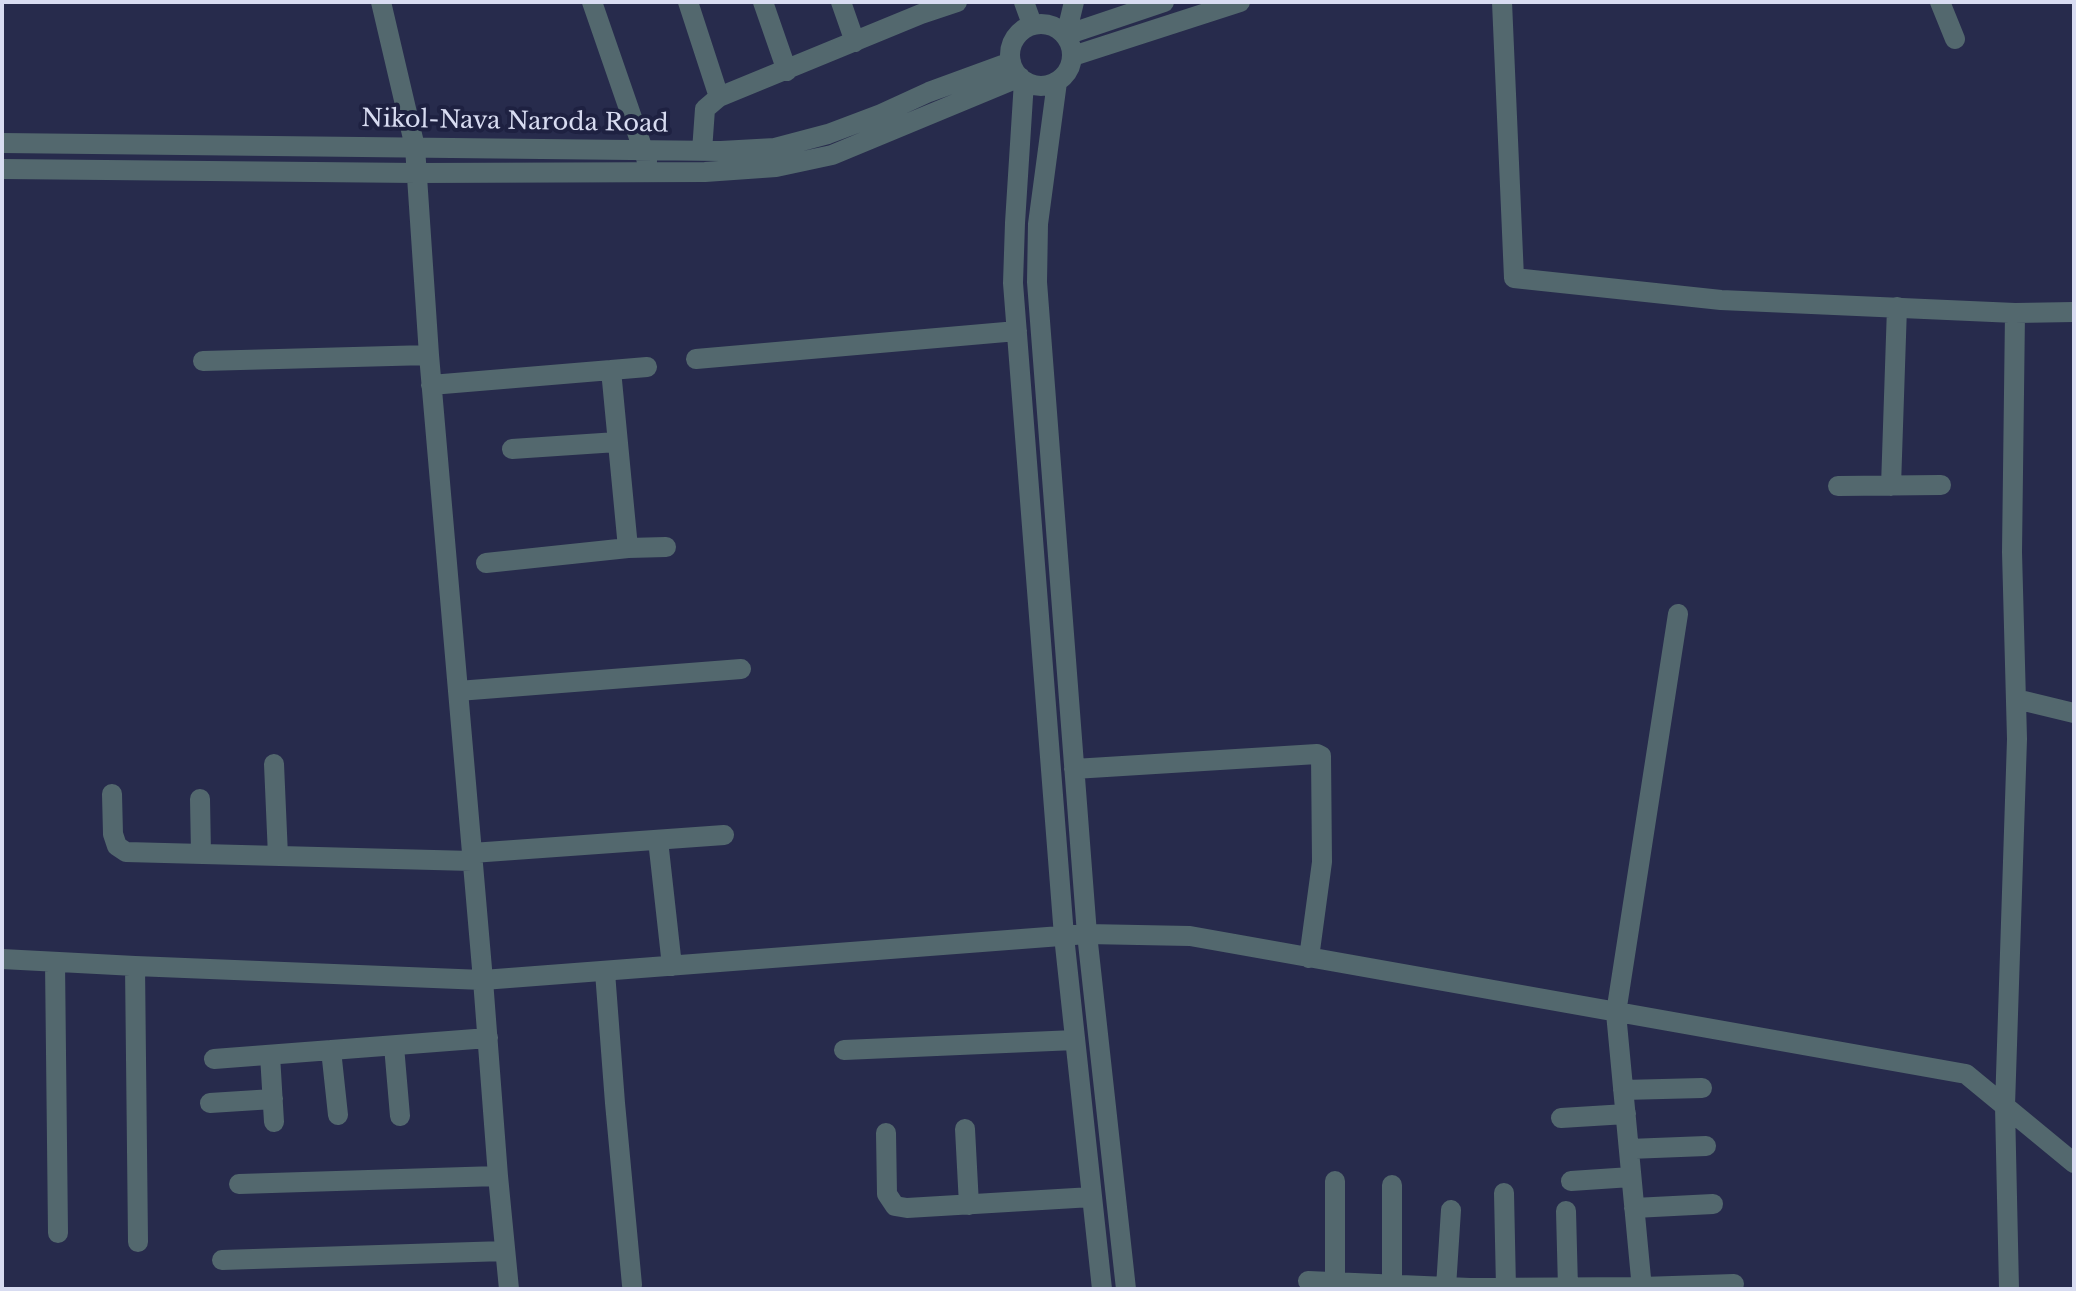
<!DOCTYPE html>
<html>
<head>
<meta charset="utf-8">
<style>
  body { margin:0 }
  #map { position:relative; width:2076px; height:1291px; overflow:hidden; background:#272b4c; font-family:"Libre Baskerville",serif }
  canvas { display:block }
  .frame { position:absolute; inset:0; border:4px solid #d8dcf1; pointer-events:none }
</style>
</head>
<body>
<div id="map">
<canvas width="2076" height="1291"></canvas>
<div class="frame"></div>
</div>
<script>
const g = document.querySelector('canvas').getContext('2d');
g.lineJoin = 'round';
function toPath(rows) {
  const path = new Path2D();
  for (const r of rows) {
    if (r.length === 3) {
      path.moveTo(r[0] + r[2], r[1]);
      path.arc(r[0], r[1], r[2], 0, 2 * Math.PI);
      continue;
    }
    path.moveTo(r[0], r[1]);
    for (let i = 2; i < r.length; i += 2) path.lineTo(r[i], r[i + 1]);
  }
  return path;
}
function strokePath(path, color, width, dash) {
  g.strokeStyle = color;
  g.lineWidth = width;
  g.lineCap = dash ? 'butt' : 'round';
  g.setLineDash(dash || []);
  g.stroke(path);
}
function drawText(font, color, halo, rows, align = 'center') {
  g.font = font + ' "Libre Baskerville",serif';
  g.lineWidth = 8;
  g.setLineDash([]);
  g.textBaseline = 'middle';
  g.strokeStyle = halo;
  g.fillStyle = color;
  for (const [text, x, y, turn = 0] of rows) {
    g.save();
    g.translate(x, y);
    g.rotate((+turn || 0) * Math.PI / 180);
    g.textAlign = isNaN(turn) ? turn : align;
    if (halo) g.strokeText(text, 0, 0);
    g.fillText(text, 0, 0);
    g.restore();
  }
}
strokePath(toPath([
  [381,2,415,147,429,355,483,980,498,1176,509,1289],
  [592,2,647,161],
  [688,2,719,97,921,14,957,2],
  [763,2,787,71],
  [841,2,855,42],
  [1024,2,1032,24],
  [1502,2,1514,278,1721,300,2015,313],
  [1940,2,1955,39],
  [1041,55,31],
  [1066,35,1164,2],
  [1066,35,1074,2],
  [1073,56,1240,2],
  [1024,81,1015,223,1013,283,1064,936,1102,1289],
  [1057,82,1038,224,1037,282,1087,934,1126,1289],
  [2,143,721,151,775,148,828,134,881,114,929,92,1011,62],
  [702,151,705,109,719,97],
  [2,169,417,173,705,172,776,167,832,155,1020,77],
  [696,359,1017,331],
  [203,361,429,355],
  [611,370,628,548,666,547],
  [431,385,647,367],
  [512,449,617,442],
  [1838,486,1941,485],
  [1891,486,1897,307],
  [486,563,628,548],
  [458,691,741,669],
  [2016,699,2074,713],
  [274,764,278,856],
  [1074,769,1317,754,1321,756,1322,862,1309,958],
  [112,794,113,834,117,846,126,852,472,861],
  [200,799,201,854],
  [658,840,672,966],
  [472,853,724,835],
  [2,959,135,966,483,980,1087,934,1190,936,1966,1074,2074,1163],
  [55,962,58,1233],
  [135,966,138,1242],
  [605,972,615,1103,632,1285],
  [394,1046,400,1116],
  [331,1050,338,1115],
  [844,1050,1075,1040],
  [270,1055,274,1122],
  [214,1059,488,1038],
  [1623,1090,1702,1088],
  [210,1103,273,1099],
  [1561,1118,1626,1114],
  [965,1129,969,1205],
  [886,1133,887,1194,895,1206,907,1208,1092,1197],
  [1629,1149,1706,1146],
  [1335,1181,1335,1282],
  [1571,1181,1631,1177],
  [239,1184,498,1176],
  [1504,1193,1506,1288],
  [1634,1208,1713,1204],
  [1566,1211,1568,1288],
  [222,1260,505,1251],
  [1308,1281,1470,1288,1642,1287,1734,1284],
  [1392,1285,1392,1185],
  [1446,1287,1451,1210],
  [1642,1289,1616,1013,1678,614],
  [2009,1289,2005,1106,2017,739,2012,552,2015,313,2074,312]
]), '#53686e', 20);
drawText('24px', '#d8dcf1', '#1e2141', [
  ["Nikol-Nava Naroda Road",515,122,1]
]);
</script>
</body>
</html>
